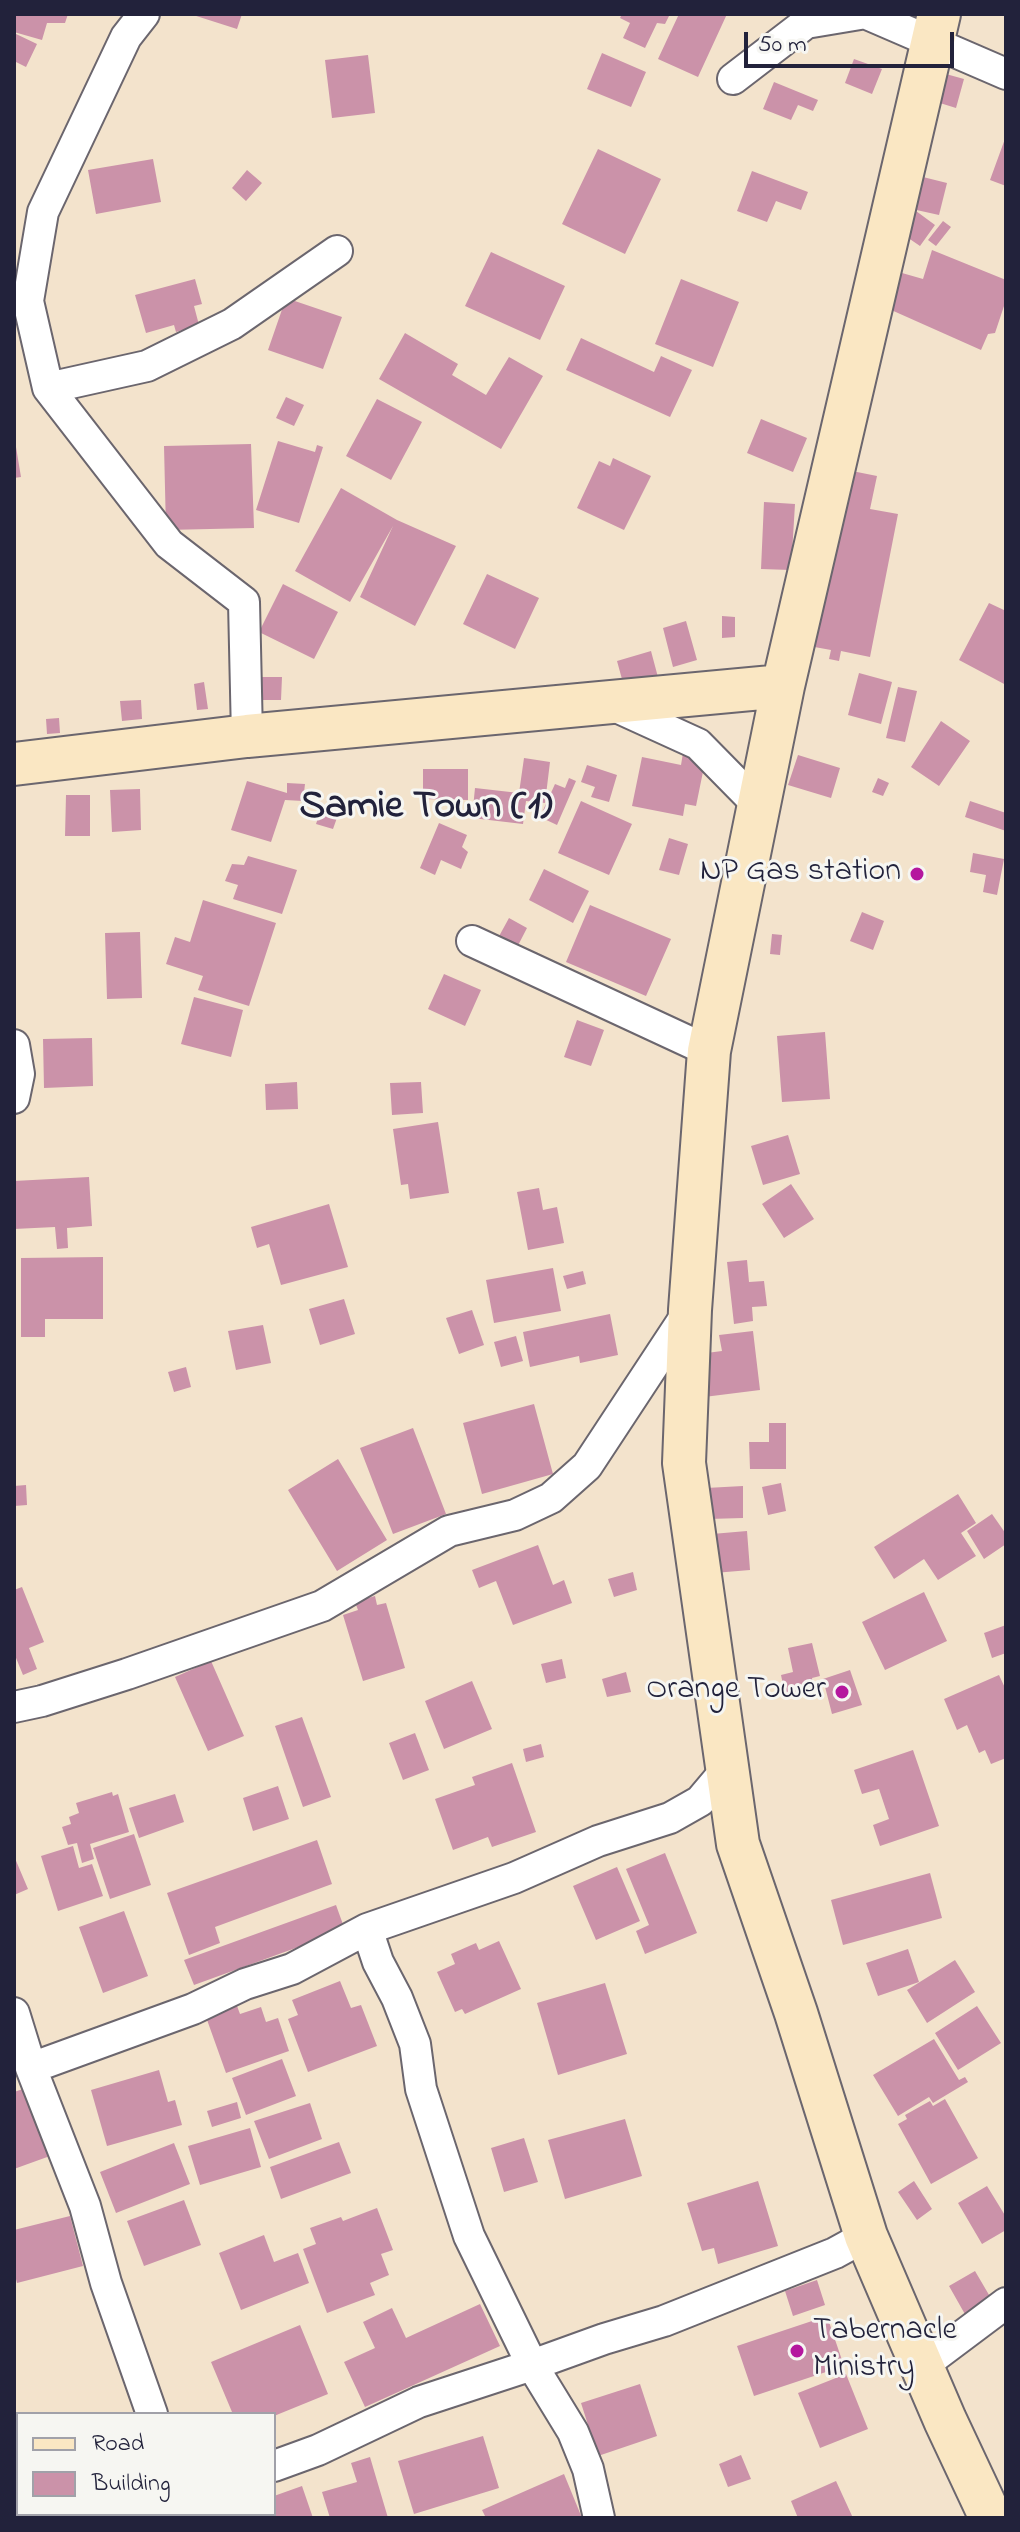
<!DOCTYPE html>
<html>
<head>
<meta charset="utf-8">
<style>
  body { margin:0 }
  #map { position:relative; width:1020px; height:2532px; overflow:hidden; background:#f3e3cc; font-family:"Indie Flower",sans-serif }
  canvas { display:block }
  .frame { position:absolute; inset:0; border:16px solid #22223b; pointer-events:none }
  .legend { position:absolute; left:16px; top:2412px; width:260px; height:104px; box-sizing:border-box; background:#f6f6f2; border:2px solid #a1a1a9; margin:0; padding:10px 14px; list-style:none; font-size:24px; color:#22223b }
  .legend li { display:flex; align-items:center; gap:16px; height:40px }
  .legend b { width:40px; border:2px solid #a1a1a9 }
  .scale { position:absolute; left:744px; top:32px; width:210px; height:36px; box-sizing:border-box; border:4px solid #22223b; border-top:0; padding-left:10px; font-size:24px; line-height:28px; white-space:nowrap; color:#22223b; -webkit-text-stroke:6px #f6f6f2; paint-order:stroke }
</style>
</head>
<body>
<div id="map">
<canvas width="1020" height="2532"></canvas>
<div class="frame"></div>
<ul class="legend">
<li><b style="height:10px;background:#fae7c3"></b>Road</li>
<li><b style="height:22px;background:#cb92a9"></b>Building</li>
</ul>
<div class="scale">50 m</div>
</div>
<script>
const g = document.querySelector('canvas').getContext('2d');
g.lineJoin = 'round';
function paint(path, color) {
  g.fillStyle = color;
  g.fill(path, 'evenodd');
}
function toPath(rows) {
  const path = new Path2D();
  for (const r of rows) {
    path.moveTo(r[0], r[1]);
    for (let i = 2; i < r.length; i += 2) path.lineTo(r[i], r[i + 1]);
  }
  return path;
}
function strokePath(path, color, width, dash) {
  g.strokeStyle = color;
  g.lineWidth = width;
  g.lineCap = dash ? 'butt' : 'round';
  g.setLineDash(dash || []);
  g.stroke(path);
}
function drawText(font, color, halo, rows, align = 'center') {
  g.font = font + ' "Indie Flower",sans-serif';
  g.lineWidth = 6;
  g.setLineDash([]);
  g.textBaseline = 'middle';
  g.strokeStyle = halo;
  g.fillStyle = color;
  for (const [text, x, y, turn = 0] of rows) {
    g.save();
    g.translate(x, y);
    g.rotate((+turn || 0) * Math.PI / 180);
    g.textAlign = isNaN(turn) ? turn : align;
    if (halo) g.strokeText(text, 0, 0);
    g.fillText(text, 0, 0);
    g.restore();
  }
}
paint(toPath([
  [14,14,68,14,65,23,47,23,42,40,14,32],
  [190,14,242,14,237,29],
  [622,14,670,14,665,24,657,23,645,48,623,38,630,23,620,18],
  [679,14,727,14,698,77,658,59],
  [14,33,37,44,26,67,14,61],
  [602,53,646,72,631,107,587,89],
  [368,55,375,113,332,118,325,60],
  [854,59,882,69,872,94,845,83],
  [935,71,964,79,956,108,927,99],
  [774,82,818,100,813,111,798,105,791,120,763,109],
  [1006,136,1006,186,990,180],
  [598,149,661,179,625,254,562,224],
  [153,159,161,202,96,214,88,170],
  [247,170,262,183,246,201,232,188],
  [752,171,808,192,801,210,776,201,767,222,737,211],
  [911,174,947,183,939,215,903,207],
  [916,211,935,225,920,246,901,233],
  [943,221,951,227,936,246,928,240],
  [932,250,1006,280,1006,300,995,333,988,334,981,350,880,305,894,290,902,273,923,279],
  [491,252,565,286,540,340,465,306],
  [195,279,202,304,194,306,199,325,176,332,174,325,146,333,135,295],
  [681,279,739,302,713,367,655,344],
  [286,298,342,317,323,369,268,350],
  [405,333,458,364,452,375,486,395,509,357,543,376,501,449,379,379],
  [581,338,654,372,661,356,692,370,670,417,566,370],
  [286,397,304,405,294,426,276,418],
  [377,399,422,422,391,480,346,456],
  [761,419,807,438,793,472,747,453],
  [14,435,21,477,14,478],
  [278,441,315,452,317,445,323,447,299,523,256,510],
  [251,444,254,528,166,530,164,446],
  [613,458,651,476,624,530,577,508,599,461,610,466],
  [837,468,877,476,870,509,898,514,870,657,841,651,839,661,829,659,831,650,809,646],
  [341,488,397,520,456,546,415,626,360,597,393,526,350,602,295,571],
  [764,502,795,504,791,570,761,569],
  [487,574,539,598,515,649,463,624],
  [283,584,338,612,314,659,259,632],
  [989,603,1006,611,1006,685,959,660],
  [722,616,735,617,735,637,722,638],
  [686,621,697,660,673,667,663,628],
  [651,651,659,681,625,690,617,661],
  [859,673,892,682,881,724,848,715],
  [252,677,282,677,281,700,252,700],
  [204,682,208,709,197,710,194,684],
  [898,687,917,691,905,742,886,738],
  [141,700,142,719,122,721,120,701],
  [59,718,60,733,47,734,46,719],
  [941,721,970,741,939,786,911,767],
  [683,753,706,757,696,806,685,804,683,816,632,806,642,757,681,765],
  [798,755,840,768,831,798,788,785],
  [524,758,550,762,545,803,526,801,523,824,472,818,475,788,519,793],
  [587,765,617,775,609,802,591,797,595,787,581,782],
  [423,769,468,769,468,800,423,799],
  [569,778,576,781,557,825,540,817,555,784,565,788],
  [878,778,889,783,883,796,872,792],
  [247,781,287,793,287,783,305,784,303,801,285,800,271,842,231,830],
  [140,789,141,830,112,832,110,790],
  [66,795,90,795,90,836,65,836],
  [581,801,632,824,609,875,558,853],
  [970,801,1006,813,1006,831,965,817],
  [321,809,338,815,333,829,316,824],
  [439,823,467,835,462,847,468,852,461,869,441,860,435,875,420,868],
  [669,838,688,844,679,875,659,870],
  [973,853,1004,859,997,895,983,892,986,875,970,872],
  [248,856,297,870,282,914,233,899,238,885,225,881,232,864,244,865],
  [544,869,589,891,573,923,529,900],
  [203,900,276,923,249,1006,198,990,203,976,166,964,175,937,190,942],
  [590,905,671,939,646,996,566,962],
  [862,912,884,921,873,950,850,941],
  [509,918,527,928,511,959,492,949],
  [140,932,142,998,107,999,105,933],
  [772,934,782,935,780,955,770,954],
  [444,974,481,990,465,1026,428,1009],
  [194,997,243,1010,231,1057,181,1044],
  [577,1020,604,1030,591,1066,564,1057],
  [825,1032,830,1099,782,1102,777,1036],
  [92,1038,93,1086,44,1088,43,1039],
  [297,1082,298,1109,266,1110,265,1084],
  [421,1082,423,1113,392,1115,390,1083],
  [438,1122,449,1193,410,1199,408,1184,401,1185,393,1129],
  [788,1135,800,1174,763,1185,751,1146],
  [89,1177,92,1226,67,1228,68,1248,57,1249,55,1227,14,1229,14,1181],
  [791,1184,814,1219,784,1238,762,1204],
  [539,1188,543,1210,557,1207,564,1243,528,1250,517,1192],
  [329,1204,348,1267,281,1285,269,1244,257,1248,251,1227],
  [103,1257,103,1319,45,1319,45,1337,21,1337,21,1258],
  [747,1260,749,1282,764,1281,767,1306,752,1307,753,1321,734,1324,727,1262],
  [553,1268,561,1311,494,1323,486,1280],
  [583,1271,586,1284,567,1289,563,1276],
  [344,1299,355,1334,320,1345,309,1309],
  [472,1310,484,1345,459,1354,446,1318],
  [610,1314,618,1355,580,1363,579,1356,530,1367,523,1332],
  [263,1325,271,1363,236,1370,228,1331],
  [753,1331,760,1390,704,1397,699,1354,722,1351,719,1335],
  [516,1336,523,1361,501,1367,494,1342],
  [186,1367,191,1387,174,1392,168,1372],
  [534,1404,553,1474,482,1494,463,1423],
  [769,1423,786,1423,786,1469,750,1469,749,1442,769,1442],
  [413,1428,446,1514,393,1534,360,1448],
  [338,1459,387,1540,337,1571,288,1490],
  [781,1483,786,1511,768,1515,762,1487],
  [26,1485,27,1505,14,1506,14,1486],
  [743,1486,743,1518,708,1519,706,1488],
  [958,1494,976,1523,961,1533,976,1556,938,1580,924,1559,894,1579,874,1547],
  [992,1514,1006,1534,1006,1544,984,1559,967,1531],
  [747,1531,750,1570,714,1573,712,1534],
  [538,1545,553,1585,564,1580,572,1603,513,1625,496,1581,479,1588,472,1570],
  [633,1572,637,1590,614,1597,608,1579],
  [22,1587,44,1642,29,1648,37,1669,23,1675,14,1653,14,1590],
  [924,1592,947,1641,885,1670,862,1622],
  [375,1596,377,1605,386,1603,405,1668,363,1681,343,1615,358,1610,355,1602],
  [1006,1625,1006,1653,992,1658,984,1633],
  [812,1643,820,1676,812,1678,814,1688,785,1694,781,1675,793,1672,788,1648],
  [562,1659,566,1678,546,1683,541,1664],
  [211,1661,244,1736,208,1751,175,1677],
  [850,1670,862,1705,832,1714,823,1679],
  [626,1672,631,1692,607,1697,602,1679],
  [999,1675,1006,1690,1006,1758,991,1764,985,1750,979,1753,967,1725,957,1730,944,1699],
  [472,1681,492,1729,444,1749,425,1701],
  [302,1717,331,1797,303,1807,275,1726],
  [415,1733,429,1770,403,1780,389,1743],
  [541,1744,544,1757,526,1762,523,1749],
  [913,1750,939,1826,880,1846,873,1825,889,1819,879,1789,862,1794,854,1770],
  [512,1763,536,1832,492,1847,488,1837,453,1850,435,1799,475,1785,472,1777],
  [278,1786,289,1819,253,1831,243,1798],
  [112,1792,113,1796,118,1794,129,1832,90,1844,94,1859,82,1863,77,1843,68,1845,62,1827,71,1824,69,1817,79,1813,76,1803],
  [175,1794,184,1822,139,1838,129,1808],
  [134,1834,151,1885,110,1899,93,1848],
  [317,1840,332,1884,215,1927,220,1943,189,1955,167,1893],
  [73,1846,79,1868,92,1864,103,1896,58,1911,41,1856],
  [665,1853,697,1933,645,1954,636,1931,649,1925,626,1869],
  [14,1856,28,1889,14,1895],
  [617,1867,640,1921,596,1940,573,1886],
  [930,1873,942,1918,843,1945,831,1900],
  [336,1905,345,1930,194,1985,184,1960],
  [124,1911,148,1976,103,1993,79,1927],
  [499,1941,521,1989,465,2014,462,2009,455,2012,437,1972,455,1964,451,1954,476,1943,479,1950],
  [908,1949,919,1982,878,1996,866,1963],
  [955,1960,975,1992,927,2023,907,1990],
  [340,1981,351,2008,361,2005,377,2046,308,2072,288,2019,298,2015,292,2000],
  [605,1983,627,2054,558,2075,537,2003],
  [237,2006,240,2014,261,2007,266,2022,278,2018,289,2051,226,2073,206,2017],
  [977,2006,1001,2043,958,2070,935,2033],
  [934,2039,959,2080,965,2077,968,2082,933,2103,929,2097,898,2116,873,2075],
  [282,2059,296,2096,246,2115,232,2078],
  [159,2070,168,2102,175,2100,182,2125,107,2146,91,2090],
  [26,2088,50,2156,14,2169,14,2092],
  [945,2099,978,2158,931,2184,898,2124,907,2119,905,2115,930,2101,933,2106],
  [237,2102,241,2118,212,2127,207,2111],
  [310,2103,322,2139,269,2159,254,2121],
  [625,2119,642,2176,565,2199,548,2140],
  [250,2128,261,2167,200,2185,188,2146],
  [524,2138,538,2182,504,2192,491,2148],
  [339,2142,351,2173,281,2199,270,2167],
  [174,2143,190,2184,116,2213,100,2172],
  [758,2181,778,2246,718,2264,714,2248,702,2251,687,2203],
  [914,2181,932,2209,917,2220,898,2192],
  [987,2186,1006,2217,1006,2230,982,2244,958,2203],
  [184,2200,201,2245,144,2266,127,2221],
  [377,2208,393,2250,381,2254,389,2275,370,2283,375,2295,327,2313,303,2249,316,2244,310,2228,341,2217,343,2221],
  [70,2216,83,2266,17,2283,14,2271,14,2230],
  [264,2235,274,2262,298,2253,309,2283,241,2310,219,2253],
  [975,2271,992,2300,966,2316,949,2286],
  [817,2280,825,2305,793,2316,785,2291],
  [480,2304,500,2346,365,2407,344,2362,375,2348,363,2322,392,2308,406,2338],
  [827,2316,844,2366,754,2396,737,2346],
  [300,2325,328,2394,274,2416,227,2414,232,2412,211,2362],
  [846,2374,868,2429,820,2448,798,2393],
  [640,2384,657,2436,598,2456,581,2403],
  [483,2436,499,2488,414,2514,398,2461],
  [741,2455,751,2479,728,2487,719,2464],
  [370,2457,388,2518,330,2518,322,2492,357,2482,351,2463],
  [564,2474,582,2518,486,2518,482,2510],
  [836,2481,853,2518,798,2518,791,2501],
  [302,2486,313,2518,241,2518,239,2514,274,2514,274,2496]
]), '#cb92a9');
const street = toPath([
  [144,14,126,37,43,212,28,301,48,388,169,544,244,602,247,736],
  [867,14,1006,74],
  [733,79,806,23,860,14],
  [48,388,147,366,232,324,337,251],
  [608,703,698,744,759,806],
  [472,941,709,1051],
  [14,1045,19,1074,14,1098],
  [14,1707,42,1701,127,1674,322,1606,449,1531,515,1515,551,1498,587,1466,689,1311],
  [14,2013,31,2068,85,2206,106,2283,152,2414],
  [31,2068,193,2009,245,1984,292,1969,367,1929],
  [922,2366,1006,2303],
  [274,2466,318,2450,419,2402,532,2365,469,2236,421,2089,415,2044,397,1998,378,1962,367,1929,514,1878,598,1841,670,1818,700,1801,727,1769],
  [192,2514,194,2518],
  [599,2518,588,2469,573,2432,532,2365,604,2339,664,2321,835,2253,866,2236]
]);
const secondary = toPath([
  [939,14,783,686,709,1051,690,1310,684,1463,738,1844,796,2013,866,2236,945,2420,991,2518],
  [14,764,247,736,783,686]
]);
strokePath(street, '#6b666e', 34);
strokePath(secondary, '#6b666e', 46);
strokePath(street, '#fff', 30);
strokePath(secondary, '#fae7c3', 42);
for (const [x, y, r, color] of [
  [917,874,8,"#b5179e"],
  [842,1692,8,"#b5179e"],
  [797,2351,8,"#b5179e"]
]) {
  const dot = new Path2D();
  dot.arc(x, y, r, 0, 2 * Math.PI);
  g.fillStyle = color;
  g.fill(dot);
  strokePath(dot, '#f6f6f2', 3);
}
drawText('32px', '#22223b', '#f6f6f2', [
  ["NP Gas station",901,874],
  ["Orange Tower",826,1692],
  ["Tabernacle",813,2333,"left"],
  ["Ministry",813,2370,"left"]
], 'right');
drawText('bold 40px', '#22223b', '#f6f6f2', [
  ["Samie Town (1)",426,809]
]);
</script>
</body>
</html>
